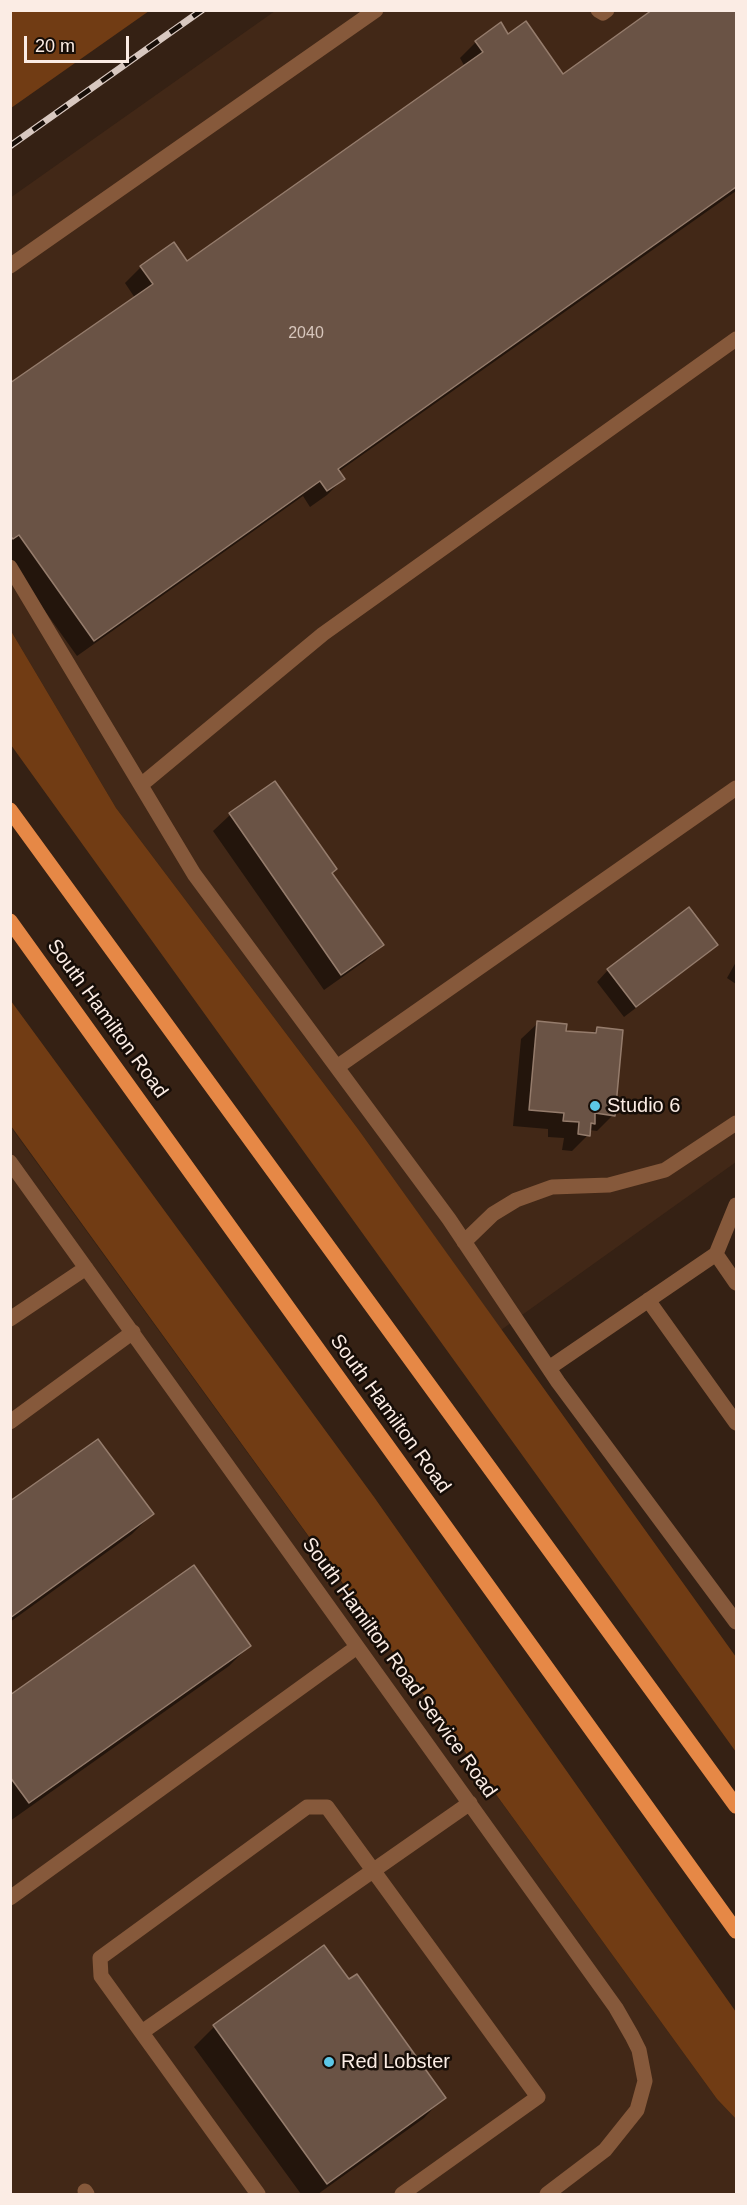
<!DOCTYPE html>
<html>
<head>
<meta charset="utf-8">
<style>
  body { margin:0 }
  #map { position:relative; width:747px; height:2205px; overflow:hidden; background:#352114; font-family:Arial,sans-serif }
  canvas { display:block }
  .frame { position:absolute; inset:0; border:12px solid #fbece4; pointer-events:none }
  .scale { position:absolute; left:24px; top:36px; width:105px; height:27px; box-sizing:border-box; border:3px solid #fbece4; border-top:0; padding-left:8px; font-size:18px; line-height:21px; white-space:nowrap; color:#fbece4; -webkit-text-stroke:4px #160d07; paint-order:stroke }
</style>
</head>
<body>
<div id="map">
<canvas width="747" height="2205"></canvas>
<div class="frame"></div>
<div class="scale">20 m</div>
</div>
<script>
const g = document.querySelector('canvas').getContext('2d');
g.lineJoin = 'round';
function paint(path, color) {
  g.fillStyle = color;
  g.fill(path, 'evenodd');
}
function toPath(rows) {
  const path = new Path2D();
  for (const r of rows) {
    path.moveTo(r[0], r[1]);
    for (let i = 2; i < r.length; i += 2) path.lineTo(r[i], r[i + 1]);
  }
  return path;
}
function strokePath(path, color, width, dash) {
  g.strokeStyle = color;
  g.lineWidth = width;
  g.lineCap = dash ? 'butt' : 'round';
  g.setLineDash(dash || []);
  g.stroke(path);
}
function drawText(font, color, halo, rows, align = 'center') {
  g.font = font + ' Arial,sans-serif';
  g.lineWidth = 5;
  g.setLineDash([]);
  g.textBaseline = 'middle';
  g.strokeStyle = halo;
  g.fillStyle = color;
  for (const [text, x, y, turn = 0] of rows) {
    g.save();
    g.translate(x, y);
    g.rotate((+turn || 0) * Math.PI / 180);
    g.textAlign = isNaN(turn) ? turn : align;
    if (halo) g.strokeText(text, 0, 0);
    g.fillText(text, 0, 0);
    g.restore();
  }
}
paint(toPath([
  [275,11,736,11,736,1162,501,1330,358,1129,116,808,11,631,10,198],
  [10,1126,717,2099,736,2119,736,2194,11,2194]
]), '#422817');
paint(toPath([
  [11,10,149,10,149,11,11,108],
  [11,631,116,808,358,1129,736,1657,736,1752,11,745],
  [11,1001,374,1497,736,2012,736,2119,717,2099,11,1126]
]), '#713c14');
paint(toPath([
  [655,10,736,10,736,191,338,472,343,479,327,495,310,507,303,496,77,656,10,562,10,385,135,298,125,283,141,267,186,263,465,67,460,58,476,42,508,36,563,76],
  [275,783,331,873,382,945,365,961,324,990,213,831,230,815],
  [716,945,704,956,624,1017,597,982,608,970],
  [736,962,736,984,727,978],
  [538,1023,564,1032,591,1035,597,1029,613,1115,597,1131,589,1130,588,1135,572,1151,562,1150,564,1138,548,1137,548,1129,513,1126,521,1039],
  [10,1503,152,1514,132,1534,10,1622],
  [249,1646,229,1666,10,1821,10,1696],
  [324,1947,349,1981,444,2097,424,2118,318,2194,301,2194,194,2047,214,2027]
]), '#0007');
const building = toPath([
  [652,10,736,10,736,187,338,469,345,479,327,491,320,481,94,641,19,535,13,539,10,536,10,383,153,284,140,266,174,242,187,261,483,52,475,41,501,22,508,34,526,21,563,74,652,10],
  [275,781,337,869,332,873,384,945,341,975,229,813,275,781],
  [689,907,718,945,636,1007,607,969,689,907],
  [537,1021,567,1024,566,1031,596,1033,597,1027,623,1030,615,1116,595,1113,595,1124,591,1123,590,1136,578,1134,579,1122,563,1121,564,1113,529,1110,537,1021],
  [98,1439,154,1514,10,1618,10,1501,98,1439],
  [194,1565,251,1646,29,1803,10,1777,10,1695,194,1565],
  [324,1945,349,1979,357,1974,446,2098,327,2184,213,2025,324,1945]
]);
paint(building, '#6a5345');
strokePath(building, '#957c6c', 1.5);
strokePath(toPath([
  [598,10,603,13,607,10],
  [10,266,376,10],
  [10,567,194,874,449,1219,558,1382,736,1622],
  [141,785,323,634,736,339],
  [337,1067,736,788],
  [10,1162,616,2008,632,2036,639,2050,645,2081,637,2110,605,2150,547,2194],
  [464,1242,493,1214,516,1200,552,1187,609,1185,665,1170,736,1123],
  [716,1254,736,1283],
  [648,1300,736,1423],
  [10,1319,86,1268],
  [549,1368,716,1254,736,1205],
  [10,1422,133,1332],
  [10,1898,357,1647],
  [142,2032,470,1803],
  [85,2191,87,2194],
  [258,2194,101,1976,100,1958,307,1807,327,1807,538,2097,402,2194]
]), '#86593b', 15);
strokePath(toPath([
  [10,810,736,1806],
  [10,921,736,1931]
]), '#e68846', 15);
const rail = toPath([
  [10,146,202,10]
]);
strokePath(rail, '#d8c8c0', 7);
strokePath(rail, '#160d07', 4.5, [14]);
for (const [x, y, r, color] of [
  [595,1106,6,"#5cc7e7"],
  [329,2062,6,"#5cc7e7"]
]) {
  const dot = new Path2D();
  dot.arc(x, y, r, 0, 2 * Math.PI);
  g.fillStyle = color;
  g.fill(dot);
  strokePath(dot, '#160d07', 2);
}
drawText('16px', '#d7c6bc', null, [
  ["2040",306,334]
]);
drawText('20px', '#fbece4', '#160d07', [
  ["South Hamilton Road",107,1019,54],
  ["South Hamilton Road",390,1414,54],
  ["South Hamilton Road Service Road",399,1668,54]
]);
drawText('20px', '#fbece4', '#160d07', [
  ["Studio 6",607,1106],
  ["Red Lobster",341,2062]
], 'left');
</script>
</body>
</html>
